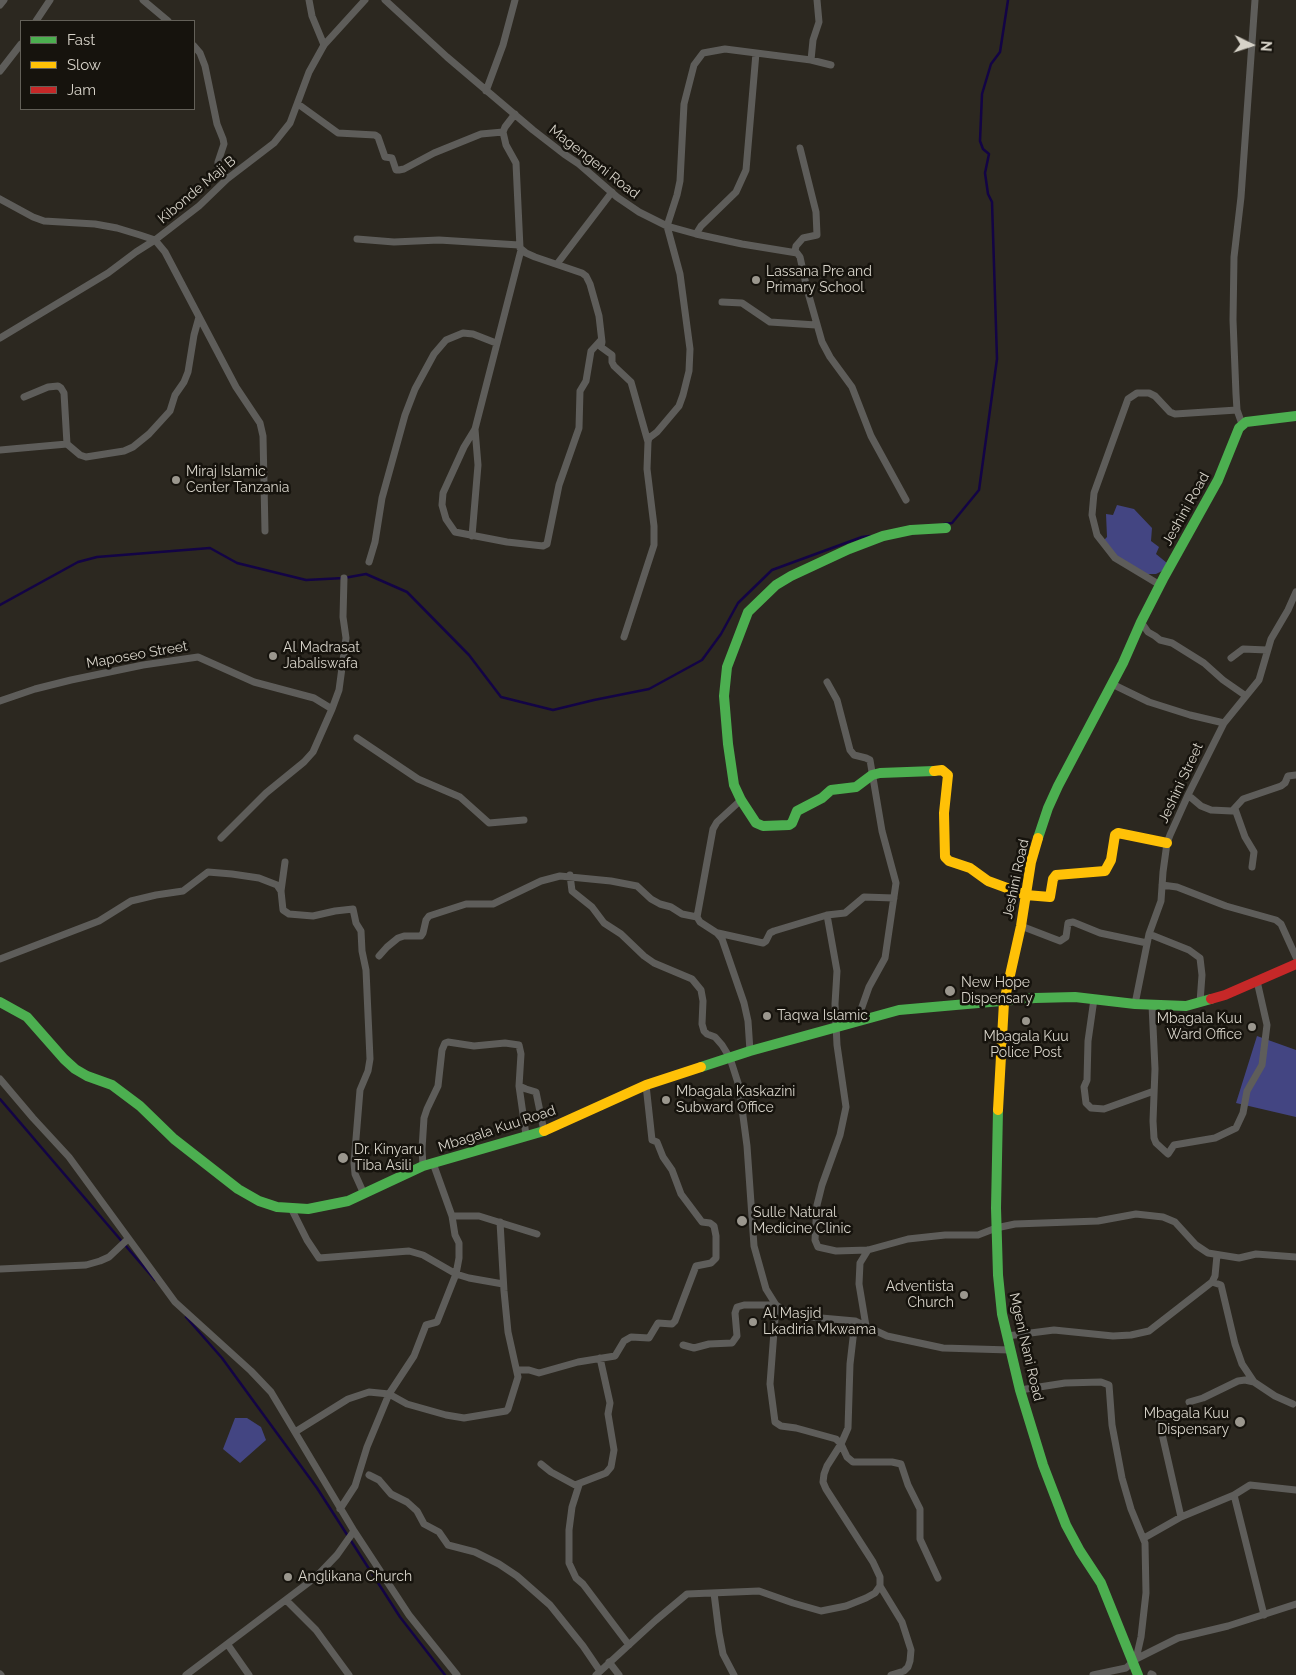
<!DOCTYPE html>
<html>
<head>
<meta charset="utf-8">
<style>
  body { margin:0 }
  #map { position:relative; width:1296px; height:1675px; overflow:hidden; background:#2c2820; font-family:Raleway,sans-serif }
  canvas { display:block }
  .legend { position:absolute; left:20px; top:20px; width:175px; height:90px; box-sizing:border-box; background:#16130d; border:1px solid #636058; margin:0; padding:6px 9px; list-style:none; font-size:15px; color:#d7d3c9 }
  .legend li { display:flex; align-items:center; gap:10px; height:25px }
  .legend b { width:25px; border:1px solid #636058 }
  .north { position:absolute; left:1226px; top:20px; width:50px; height:50px; -webkit-text-stroke:4px #16130d; paint-order:stroke; rotate:94deg; font-size:14px; font-weight:700; line-height:20px; text-align:center; color:#d7d3c9 }
  .north::after { content:''; display:block; margin:auto; width:18px; height:22px; background:#d7d3c9; clip-path:polygon(50% 0,100% 100%,50% 72%,0 100%) }
</style>
</head>
<body>
<div id="map">
<canvas width="1296" height="1675"></canvas>
<ul class="legend">
<li><b style="height:6px;background:#4caf50"></b>Fast</li>
<li><b style="height:6px;background:#ffc107"></b>Slow</li>
<li><b style="height:6px;background:#c62828"></b>Jam</li>
</ul>
<div class="north">N</div>
</div>
<script>
const g = document.querySelector('canvas').getContext('2d');
g.lineJoin = 'round';
function paint(path, color) {
  g.fillStyle = color;
  g.fill(path, 'evenodd');
}
function toPath(rows) {
  const path = new Path2D();
  for (const r of rows) {
    path.moveTo(r[0], r[1]);
    for (let i = 2; i < r.length; i += 2) path.lineTo(r[i], r[i + 1]);
  }
  return path;
}
function strokePath(path, color, width, dash) {
  g.strokeStyle = color;
  g.lineWidth = width;
  g.lineCap = dash ? 'butt' : 'round';
  g.setLineDash(dash || []);
  g.stroke(path);
}
function drawText(font, color, halo, rows, align = 'center') {
  g.font = font + ' Raleway,sans-serif';
  g.lineWidth = 5;
  g.setLineDash([]);
  g.textBaseline = 'middle';
  g.strokeStyle = halo;
  g.fillStyle = color;
  for (const [text, x, y, turn = 0] of rows) {
    g.save();
    g.translate(x, y);
    g.rotate((+turn || 0) * Math.PI / 180);
    g.textAlign = isNaN(turn) ? turn : align;
    if (halo) g.strokeText(text, 0, 0);
    g.fillText(text, 0, 0);
    g.restore();
  }
}
paint(toPath([
  [1117,505,1134,509,1152,528,1151,541,1159,547,1156,554,1167,563,1162,571,1156,574,1146,574,1119,560,1104,540,1107,537,1106,514,1113,515],
  [1257,1036,1296,1050,1296,1117,1236,1103],
  [235,1418,247,1418,261,1427,266,1440,240,1463,223,1449]
]), '#434582');
strokePath(toPath([
  [944,524,952,523,979,490,997,359,992,202,988,194,985,173,989,154,983,149,980,141,982,94,991,64,1000,52,1008,0],
  [0,605,78,562,97,557,210,548,237,563,306,580,344,578,366,574,407,592,469,655,501,697,553,710,594,700,649,689,702,660,721,634,738,603,772,570,862,537,870,536],
  [0,1099,155,1280],
  [186,1317,222,1358,317,1488,400,1617,445,1675]
]), '#130445', 2.5);
strokePath(toPath([
  [143,0,168,21],
  [309,0,312,16,324,45],
  [385,0,447,57,533,130,564,154,579,164,617,197,639,212,667,226,696,234,742,244,797,253,800,257,807,289,822,342,830,357,852,387,871,436,906,500],
  [0,5,4,0],
  [36,21,50,0],
  [194,46,200,53,205,66,217,124,223,139,224,144,218,162,218,169,227,179],
  [811,60,813,40,819,22,817,0],
  [0,71,21,44],
  [486,91,503,45,515,0],
  [298,104,338,133,375,135,378,137,385,157,392,158,396,170,399,170,404,169,434,153,481,134,503,132],
  [515,114,505,127,503,132,506,145,516,163,520,248,526,253,535,257,582,273,586,276,590,284,599,316,602,342,601,347,612,355,612,362,614,366,631,382,648,442],
  [0,199,33,217,44,221,95,224,117,228,140,235,155,240,165,252,236,387,260,423,263,436,265,531],
  [696,234,701,226,736,192,746,170,756,53],
  [357,239,394,242,439,240,519,245],
  [521,250,475,429,464,447,443,493,442,505,446,519,455,532,507,542,543,546,547,544,559,485,579,428,580,391,586,381,591,351,601,340],
  [795,251,796,246,803,238,817,235,816,212,800,148],
  [557,264,612,192],
  [722,302,742,303,770,322,816,325],
  [0,338,108,273,136,252,155,240,199,206,227,179,274,143,290,123,309,72,324,45,365,0],
  [24,397,48,387,58,386,61,388,64,393,67,444],
  [1242,424,1237,410,1236,394,1233,320,1234,257,1241,197,1255,0],
  [67,444,80,455,86,457,124,451,133,447,149,434,170,411,175,395,184,382,188,372,194,335,199,317],
  [0,450,67,444],
  [472,536,478,465,475,429],
  [369,562,375,542,382,498,405,415,415,389,434,354,446,340,463,333,473,334,496,343],
  [1160,585,1115,558,1097,535,1092,515,1094,493,1128,399,1137,393,1149,393,1155,396,1170,412,1175,414,1237,410],
  [1141,622,1148,632,1155,636,1160,640,1172,643,1204,663,1223,680,1246,696],
  [624,637,654,545,654,526,647,469,648,442,649,438,657,432,679,406,683,395,689,371,690,349,680,274,667,226,677,195,680,181,684,104,694,65,703,53,725,49,811,60,831,65],
  [1231,658,1243,649,1267,650],
  [827,682,837,700,850,750,854,755,866,758,870,760,882,831,896,883,885,958,869,987,857,1021],
  [1112,684,1149,702,1190,715,1224,723],
  [0,701,35,689,71,680,143,665,198,657,254,682,314,698,332,709],
  [357,738,418,779,460,797,489,823,524,820],
  [1188,795,1201,806,1211,810,1232,811,1243,799,1281,786,1285,783,1288,776,1296,775],
  [741,800,717,822,713,829,697,917,700,922,717,933,722,939,744,1003,748,1021,750,1051],
  [1235,809,1245,837,1254,852,1252,867],
  [221,838,266,793,304,762,313,752,332,709,339,690,346,638,343,617,344,578],
  [285,862,281,891,283,910,289,914,313,916,335,911,353,909,356,923,361,931,362,951,366,970,370,1059,368,1071,360,1090,354,1163,355,1174,364,1194],
  [570,875,572,891,592,907,604,923,621,934,644,956,654,963,692,979,701,990,703,1001,702,1024,704,1031,707,1034,715,1037,722,1045,730,1058,739,1086,747,1146,754,1246,766,1289,776,1305,788,1313,799,1316,855,1321,887,1336,943,1348,1010,1350],
  [1162,885,1177,887,1226,906,1276,920,1281,924,1296,957],
  [827,915,837,971,835,1004,837,1045,846,1107,840,1135,822,1185,817,1205,815,1240,818,1247,836,1251,868,1250,908,1239,945,1235,978,1235,996,1228,1015,1224,1098,1221,1136,1214,1163,1217,1175,1222,1196,1245,1208,1253,1239,1258,1256,1254,1296,1257],
  [1021,926,1060,941,1066,937,1068,923,1073,922,1100,933,1147,943],
  [718,933,763,943,766,941,770,933,774,931,827,915,845,913,864,897,894,898],
  [1149,934,1189,950,1200,958,1202,975,1200,1002],
  [379,956,387,947,398,938,404,936,421,936,423,933,426,920,429,916,466,904,493,904,541,881,560,876,611,881,637,886,651,899,660,904,671,907,682,914,697,917],
  [0,959,99,921,131,901,156,895,183,891,208,872,232,874,259,878,277,885,281,891],
  [1094,999,1088,1041,1087,1080,1084,1087,1086,1103,1091,1108,1104,1109,1154,1091],
  [1135,1004,1149,934,1161,901,1163,872,1167,843,1170,835,1188,795,1224,723,1259,680,1271,639,1288,610,1296,592],
  [1152,1005,1155,1069,1153,1121,1154,1138,1156,1143,1168,1154,1174,1145,1215,1138,1236,1128,1243,1113,1247,1091,1262,1065,1267,1025,1257,981],
  [0,1079,33,1118,69,1157,175,1302,251,1371,271,1392,354,1531,409,1615,457,1675],
  [519,1086,526,1135],
  [423,1166,422,1149,424,1118,427,1109,438,1086,442,1050,445,1043,448,1042,474,1046,505,1043,519,1045,521,1054,519,1086,526,1089,536,1092,544,1131],
  [291,1208,307,1240,319,1258,409,1251,423,1255,456,1274,469,1278,503,1284],
  [452,1216,479,1216,537,1234],
  [0,1269,86,1265,100,1261,109,1257,128,1239],
  [1212,1282,1221,1285,1235,1344,1242,1364,1254,1382],
  [866,1326,859,1284,860,1263,868,1250],
  [1007,1336,1054,1330,1113,1336,1131,1335,1149,1331,1212,1282,1215,1276,1217,1255],
  [683,1345,694,1348,709,1344,732,1343,737,1336,735,1313,737,1307,744,1305,776,1305,770,1384,775,1422,781,1426,796,1428,836,1439,841,1444,847,1457,853,1462,892,1462,901,1464,908,1485,920,1509,920,1539,938,1578],
  [517,1370,529,1370,539,1373,578,1362,615,1356,624,1341,631,1337,649,1338,658,1323,672,1324,675,1321,696,1266,711,1263,716,1258,716,1236,714,1226,710,1223,702,1222,681,1194,672,1170,663,1157,657,1142,652,1140,646,1085],
  [1020,1390,1065,1383,1101,1382,1109,1385,1112,1425,1122,1478,1131,1509,1145,1543,1146,1593,1141,1637,1136,1659],
  [1189,1402,1203,1398,1238,1381,1245,1380,1254,1382,1275,1396,1293,1404],
  [1157,1412,1181,1517],
  [295,1432,348,1399,369,1392,389,1394,407,1404,446,1415,464,1418,506,1411,508,1409,518,1377,508,1332,504,1291,500,1222],
  [541,1464,551,1472,575,1485,606,1473,611,1467,614,1450,608,1414,610,1403,600,1358],
  [369,1475,379,1480,391,1494,407,1502,417,1511,424,1524,439,1532,448,1545,475,1552,499,1564,517,1576,550,1605,583,1646,600,1671],
  [579,1485,572,1507,569,1530,569,1563,576,1578,583,1584,629,1645],
  [1234,1495,1264,1615],
  [340,1509,355,1486,367,1447,389,1394,414,1356,426,1325,437,1322,456,1274,459,1258,459,1243,455,1235,452,1216,433,1163],
  [1144,1538,1181,1517,1234,1495,1250,1485,1296,1490],
  [880,1586,902,1622,911,1650,910,1661,908,1667,904,1671,891,1675],
  [714,1593,719,1633,723,1654,734,1675],
  [287,1601,316,1630,349,1675],
  [228,1645,249,1675],
  [609,1662,619,1675],
  [0,1674,1,1675],
  [1151,1674,1153,1675],
  [186,1675,316,1577,337,1555,354,1531],
  [596,1675,656,1620,687,1594,759,1591,793,1603,821,1611,846,1606,866,1598,875,1593,880,1586,880,1577,873,1562,826,1489,823,1482,824,1474,827,1466,841,1444,848,1428,850,1364,855,1321],
  [1093,1675,1126,1668,1136,1659,1178,1638,1228,1626,1296,1604]
]), '#5e5d5a', 7);
strokePath(toPath([
  [934,771,880,773,872,775,856,787,831,790,822,798,797,811,792,823,789,825,763,826,756,823,741,800,734,785,728,744,724,696,727,667,748,612,776,585,791,576,849,549,883,536,911,530,946,528],
  [1038,838,1048,808,1058,786,1123,663,1141,622,1164,577,1218,480,1239,428,1246,422,1296,416],
  [0,1002,27,1017,64,1059,75,1069,87,1076,112,1085,140,1106,174,1139,238,1189,259,1201,277,1207,308,1209,348,1201,423,1166,544,1131],
  [701,1067,750,1051,899,1010,1035,998,1075,997,1135,1004,1186,1006,1211,999],
  [998,1110,996,1208,998,1275,1002,1314,1020,1390,1043,1465,1066,1525,1080,1551,1101,1583,1138,1675]
]), '#4caf50', 10);
strokePath(toPath([
  [934,771,942,770,948,775,944,813,945,857,949,861,970,868,988,881,1026,895,1050,897,1053,879,1056,875,1105,871,1111,860,1115,835,1118,833,1167,843],
  [998,1110,1004,1002,1021,926,1031,862,1038,838],
  [544,1131,646,1085,701,1067]
]), '#ffc107', 10);
strokePath(toPath([
  [1211,999,1225,995,1296,964]
]), '#c62828', 10);
for (const [x, y, r, color] of [
  [756,280,5,"#9b978e"],
  [176,480,5,"#9b978e"],
  [273,656,5,"#9b978e"],
  [950,991,6,"#9b978e"],
  [767,1016,5,"#9b978e"],
  [1026,1021,5,"#9b978e"],
  [1252,1027,5,"#9b978e"],
  [666,1100,5,"#9b978e"],
  [343,1158,6,"#9b978e"],
  [742,1221,6,"#9b978e"],
  [964,1295,5,"#9b978e"],
  [753,1322,5,"#9b978e"],
  [1240,1422,6,"#9b978e"],
  [288,1577,5,"#9b978e"]
]) {
  const dot = new Path2D();
  dot.arc(x, y, r, 0, 2 * Math.PI);
  g.fillStyle = color;
  g.fill(dot);
  strokePath(dot, '#16130d', 2);
}
drawText('14px', '#d7d3c9', '#16130d', [
  ["Magengeni Road",594,162,38],
  ["Kibonde Maji B",197,190,-40],
  ["Jeshini Road",1186,509,-61],
  ["Maposeo Street",137,655,-10],
  ["Jeshini Street",1181,783,-65],
  ["Jeshini Road",1016,879,-78],
  ["Mbagala Kuu Road",497,1129,-18],
  ["Mgeni Nani Road",1026,1347,77]
]);
drawText('14px', '#d7d3c9', '#16130d', [
  ["Lassana Pre and",766,272],
  ["Primary School",766,288],
  ["Miraj Islamic",186,472],
  ["Center Tanzania",186,488],
  ["Al Madrasat",283,648],
  ["Jabaliswafa",283,664],
  ["New Hope",961,983],
  ["Dispensary",961,999],
  ["Taqwa Islamic",777,1016],
  ["Mbagala Kuu",1242,1019,"right"],
  ["Ward Office",1242,1035,"right"],
  ["Mbagala Kuu",1026,1037,"center"],
  ["Police Post",1026,1053,"center"],
  ["Mbagala Kaskazini",676,1092],
  ["Subward Office",676,1108],
  ["Dr. Kinyaru",354,1150],
  ["Tiba Asili",354,1166],
  ["Sulle Natural",753,1213],
  ["Medicine Clinic",753,1229],
  ["Adventista",954,1287,"right"],
  ["Church",954,1303,"right"],
  ["Al Masjid",763,1314],
  ["Lkadiria Mkwama",763,1330],
  ["Mbagala Kuu",1229,1414,"right"],
  ["Dispensary",1229,1430,"right"],
  ["Anglikana Church",298,1577]
], 'left');
</script>
</body>
</html>
